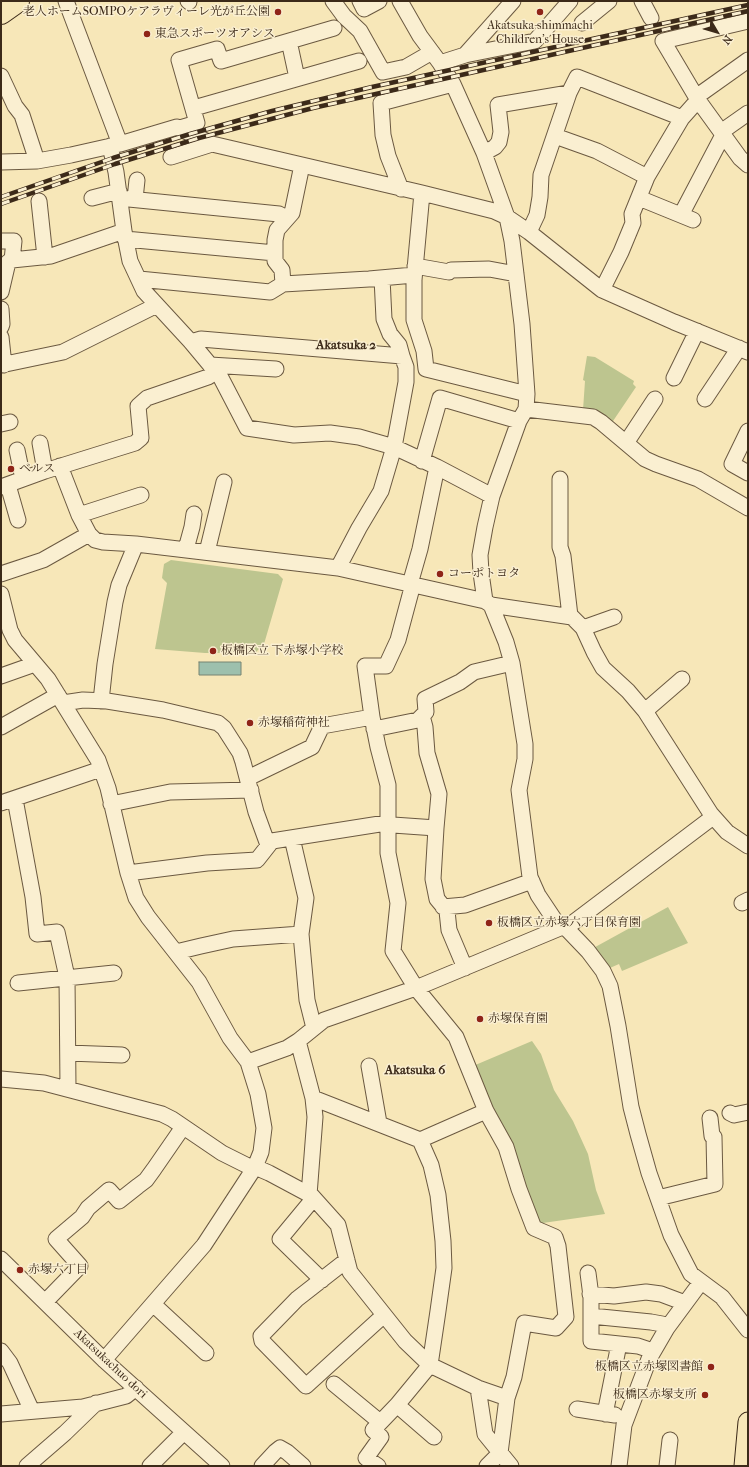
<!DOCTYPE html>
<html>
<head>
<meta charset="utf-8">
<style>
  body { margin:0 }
  #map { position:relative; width:749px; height:1467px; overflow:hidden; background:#f7e7b8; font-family:"IM FELL French Canon",serif }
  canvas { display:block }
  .frame { position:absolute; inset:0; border:2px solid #3c2a19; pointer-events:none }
  .north { position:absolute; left:697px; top:12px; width:40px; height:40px; -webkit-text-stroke:3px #faefd1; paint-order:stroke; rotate:128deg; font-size:11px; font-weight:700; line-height:16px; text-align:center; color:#3c2a19 }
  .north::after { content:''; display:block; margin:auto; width:14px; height:18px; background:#3c2a19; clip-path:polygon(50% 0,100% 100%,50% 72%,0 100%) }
</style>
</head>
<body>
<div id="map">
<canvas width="749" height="1467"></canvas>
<div class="frame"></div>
<div class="north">N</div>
</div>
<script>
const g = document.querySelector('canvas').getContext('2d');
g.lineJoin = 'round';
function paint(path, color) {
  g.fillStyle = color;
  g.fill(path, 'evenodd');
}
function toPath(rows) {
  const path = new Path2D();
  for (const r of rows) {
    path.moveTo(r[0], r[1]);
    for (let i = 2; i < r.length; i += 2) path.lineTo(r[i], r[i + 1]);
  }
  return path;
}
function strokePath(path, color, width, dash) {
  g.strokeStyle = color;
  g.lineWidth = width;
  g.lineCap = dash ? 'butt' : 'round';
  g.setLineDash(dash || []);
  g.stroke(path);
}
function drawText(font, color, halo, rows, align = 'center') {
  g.font = font + ' "IM FELL French Canon","Noto Serif JP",serif';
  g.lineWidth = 3;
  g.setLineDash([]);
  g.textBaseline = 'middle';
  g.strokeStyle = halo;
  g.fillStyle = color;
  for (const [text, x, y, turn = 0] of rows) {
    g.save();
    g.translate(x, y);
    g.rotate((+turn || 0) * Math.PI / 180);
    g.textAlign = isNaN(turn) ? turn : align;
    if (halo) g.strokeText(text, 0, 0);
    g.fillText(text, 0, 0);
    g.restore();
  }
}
paint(toPath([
  [587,356,595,357,634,381,633,384,636,387,611,424,583,410,585,381,583,380],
  [171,560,278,574,283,579,264,644,255,653,205,653,155,649,167,583,162,578,164,564],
  [668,907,688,943,622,971,619,964,603,971,588,951],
  [532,1041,541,1054,554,1090,573,1121,588,1154,596,1190,605,1214,536,1224,473,1066]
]), '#bdc58f');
const water = toPath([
  [199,662,241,662,241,675,199,675,199,662]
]);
paint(water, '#9dc0ad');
strokePath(water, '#768472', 1);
const minor = toPath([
  [66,1,120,144],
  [188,1,189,2],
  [333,1,344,16,360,31,383,72,406,67,432,52],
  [360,1,364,9,379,1],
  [400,1,420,36,440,63,453,84,484,153,507,217,512,241,522,324,527,394,526,409,519,421,492,496,485,527,480,555,481,573,485,601],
  [642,1,651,18],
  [748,21,663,41,698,100,740,158,748,165],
  [582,23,609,1],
  [289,41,297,78],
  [465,55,535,41,570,1],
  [440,63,465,55,513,1],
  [1,76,15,106,22,115,37,161],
  [696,97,748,60],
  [194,108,359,61],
  [180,128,197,123,179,60,217,49,221,61,334,28],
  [721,132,748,113],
  [555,136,597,151,647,177],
  [110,146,116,172,124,231,130,261,144,291,191,342,221,378,247,428,294,435,330,433,359,437,394,447,437,467,492,496],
  [484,153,495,147,499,142,501,132,498,105,569,93],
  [171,157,212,144],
  [1,162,37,161,71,155,120,144,177,127,212,144,422,193,494,211,507,217,529,232,602,290,674,322,748,352],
  [401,189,388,156,383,135,381,103,453,84],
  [422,193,414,280,414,320,424,351,426,369,527,394],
  [92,198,119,191],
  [119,198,279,214,287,218],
  [639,198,693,220],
  [135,199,137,180],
  [39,201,45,257],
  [681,215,723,135],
  [529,232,537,215,540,197,541,175,569,93,577,77,682,118],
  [125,239,275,253],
  [1,241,14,241,12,260],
  [415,266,449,272,451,270,489,269,516,274],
  [139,279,270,292,283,284,369,279,414,275],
  [283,284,282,270,275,261,275,240,277,230,292,213,302,165],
  [602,290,621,252,633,223,632,214,647,177,682,118,698,100],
  [1,292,8,262,12,260,51,256,124,231],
  [1,309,2,324,1,327],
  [1,337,4,365],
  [191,342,201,339,402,356,399,345,390,334,384,319,382,278],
  [1,365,63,352,157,305],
  [210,365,276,369],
  [674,378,697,331],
  [705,399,739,348],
  [526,409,593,417,601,422,645,459,656,464,698,479,748,508],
  [1,424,10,422],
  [748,431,732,464,748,473],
  [40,443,45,471],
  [626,443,655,399],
  [17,450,23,479],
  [422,461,440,398,519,421],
  [60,466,79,515,89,534,95,540,103,542,136,544,338,568,485,601,491,605,572,617,583,628,594,652,603,668,628,691,645,711,711,814,727,832,748,846],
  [560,479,560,547,563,556,570,616],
  [8,485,18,520],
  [1,487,45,471,135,443,141,438,138,406,147,398,208,377,216,372],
  [79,515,141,495],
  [186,549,192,527,194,514],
  [207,552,224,482],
  [338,568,359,528,381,491,394,447,406,382,406,367,402,356],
  [1,574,43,560,89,534],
  [410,584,420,549,437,467],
  [1,594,10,630,15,640,48,679,98,760,108,788,128,873,136,898,148,917,199,982,230,1038,248,1062,258,1094,264,1128,261,1152,255,1167,204,1245,104,1360],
  [491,605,506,642,512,663,525,744,525,759,519,790,530,877,538,895,560,928],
  [583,628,614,617],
  [1,676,35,664],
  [101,701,105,664,115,602,119,585,136,544],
  [63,703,83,700,107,701,163,710,218,723,224,728,240,753,243,762,256,812,268,845],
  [645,711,682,679],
  [422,716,425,727,427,753,439,794,436,828,433,879,437,899,447,911,449,930,465,968],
  [372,717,365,666,386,666,398,640,413,584],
  [1,727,58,695],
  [374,729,418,720,426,712,425,699,460,682,474,672,512,663],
  [248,778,312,747,322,726,372,717,378,747,388,785,388,853,398,903,393,951,416,988,456,1037,486,1111,506,1147,519,1189,534,1228,555,1237,558,1246,566,1317,556,1328,524,1323,514,1377,507,1398,500,1453,487,1466],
  [15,799,33,897,37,934,57,932,67,977,68,1088],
  [1,803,101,769],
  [111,804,170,792,251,790],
  [292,838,306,898,301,934,307,1000,314,1028],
  [128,873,207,863,257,860,272,841,386,823,393,825,436,828],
  [742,903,748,900],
  [443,907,465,905,532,881],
  [566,928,588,951,603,971,610,986,618,1026,631,1107,638,1134,649,1173,671,1235,691,1274,722,1297,748,1330],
  [176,952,201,946,233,939,301,934],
  [18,983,114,973],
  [298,1041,313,1098,315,1117,309,1195],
  [68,1053,122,1055],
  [248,1062,287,1048,298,1041,324,1020,416,988,560,928,566,928,713,817],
  [369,1066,379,1123],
  [1,1079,44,1083,162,1114,172,1119,222,1153,254,1169],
  [313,1098,420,1140,486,1111],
  [730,1113,734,1115,748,1112],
  [255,1167,269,1173,312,1196,338,1225,350,1272,405,1341,430,1365,478,1388,507,1398],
  [314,1198,280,1239,322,1280],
  [658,1198,715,1184,714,1137,712,1136,710,1118],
  [1,1259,104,1360,222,1466],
  [347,1260,297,1299,261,1336,262,1341,306,1386,384,1315],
  [588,1273,591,1296,591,1341,638,1346,653,1351],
  [590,1294,614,1296,646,1292,661,1294,685,1303],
  [45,1302,80,1266,56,1239,82,1217,88,1208,109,1190,119,1201,138,1186,146,1180,154,1169,183,1127],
  [153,1304,206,1353],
  [591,1316,651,1322,662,1324,667,1328],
  [1,1351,10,1363,32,1411],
  [334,1384,380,1422],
  [478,1388,485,1434,511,1466],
  [397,1405,434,1437],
  [577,1409,615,1415],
  [1,1414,83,1407,126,1396,136,1388],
  [605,1414,619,1344],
  [27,1466,65,1433,96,1403],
  [150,1466,184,1432],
  [262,1466,275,1452,280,1448,287,1452,303,1466],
  [378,1466,366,1458,381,1437,373,1430,397,1405,430,1365,438,1311,444,1268,443,1241,438,1195,431,1165,420,1140],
  [619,1466,624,1425,649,1359,667,1328,701,1282],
  [667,1466,670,1440]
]);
const major = toPath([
  [744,1466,748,1422]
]);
const highway = toPath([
  [1,13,18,1]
]);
strokePath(minor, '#6b5941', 17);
strokePath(major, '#3c2a19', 21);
strokePath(highway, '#3c2a19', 24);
strokePath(minor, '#faefd1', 15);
strokePath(major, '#f7e7b8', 19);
strokePath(highway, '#f7e7b8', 22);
const rail = toPath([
  [1,197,113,158,190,134,272,111,372,87,748,5],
  [1,204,115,164,199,138,313,108,748,11]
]);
strokePath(rail, '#3c2a19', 4.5);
strokePath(rail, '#faefd1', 3, [9]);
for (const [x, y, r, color] of [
  [278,12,4,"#8f2418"],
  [540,12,4,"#8f2418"],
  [147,34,4,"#8f2418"],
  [11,469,4,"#8f2418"],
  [440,574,4,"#8f2418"],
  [213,651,4,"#8f2418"],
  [250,723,4,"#8f2418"],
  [489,923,4,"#8f2418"],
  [480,1019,4,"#8f2418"],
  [20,1270,4,"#8f2418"],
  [711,1367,4,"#8f2418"],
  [705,1395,4,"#8f2418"]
]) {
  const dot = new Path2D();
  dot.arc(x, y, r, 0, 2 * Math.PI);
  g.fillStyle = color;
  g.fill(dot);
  strokePath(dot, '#faefd1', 1.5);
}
drawText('12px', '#3c2a19', '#faefd1', [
  ["老人ホームSOMPOケアラヴィーレ光が丘公園",270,12,"right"],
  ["Akatsuka-shimmachi",540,26,"center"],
  ["Children's House",540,40,"center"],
  ["東急スポーツオアシス",155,34],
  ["ベルス",19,469],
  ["コーポトヨタ",448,574],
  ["板橋区立 下赤塚小学校",221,651],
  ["赤塚稲荷神社",258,723],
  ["板橋区立赤塚六丁目保育園",497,923],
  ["赤塚保育園",488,1019],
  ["赤塚六丁目",28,1270],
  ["板橋区立赤塚図書館",703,1367,"right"],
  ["板橋区赤塚支所",697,1395,"right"]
], 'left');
drawText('12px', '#3c2a19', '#faefd1', [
  ["Akatsukachuo dori",110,1364,43]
]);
drawText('bold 13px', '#3c2a19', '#faefd1', [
  ["Akatsuka 2",346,346],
  ["Akatsuka 6",415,1071]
]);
</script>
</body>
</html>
